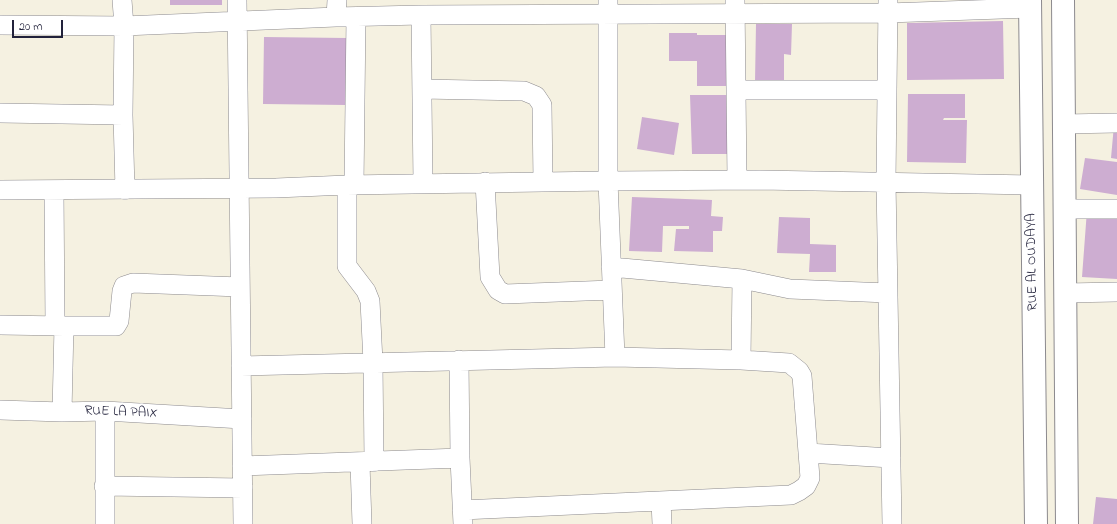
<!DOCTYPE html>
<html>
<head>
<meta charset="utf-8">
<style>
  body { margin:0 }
  #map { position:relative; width:1117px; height:524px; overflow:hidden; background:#f5f1e1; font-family:"Indie Flower",sans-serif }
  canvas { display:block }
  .scale { position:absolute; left:12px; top:20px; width:51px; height:18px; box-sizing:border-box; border:2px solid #22223b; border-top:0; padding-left:5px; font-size:12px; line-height:14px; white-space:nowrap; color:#22223b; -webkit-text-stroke:3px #fff; paint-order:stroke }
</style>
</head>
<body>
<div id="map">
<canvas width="1117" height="524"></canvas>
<div class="scale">20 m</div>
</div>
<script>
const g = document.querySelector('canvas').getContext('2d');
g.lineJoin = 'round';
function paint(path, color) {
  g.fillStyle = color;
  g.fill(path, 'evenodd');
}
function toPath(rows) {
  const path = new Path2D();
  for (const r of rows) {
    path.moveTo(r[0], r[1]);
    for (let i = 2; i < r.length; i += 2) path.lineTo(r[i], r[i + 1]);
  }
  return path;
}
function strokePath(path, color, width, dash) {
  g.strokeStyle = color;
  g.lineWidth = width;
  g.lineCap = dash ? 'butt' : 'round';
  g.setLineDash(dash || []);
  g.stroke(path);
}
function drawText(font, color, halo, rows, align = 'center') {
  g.font = font + ' "Indie Flower",sans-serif';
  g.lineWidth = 4;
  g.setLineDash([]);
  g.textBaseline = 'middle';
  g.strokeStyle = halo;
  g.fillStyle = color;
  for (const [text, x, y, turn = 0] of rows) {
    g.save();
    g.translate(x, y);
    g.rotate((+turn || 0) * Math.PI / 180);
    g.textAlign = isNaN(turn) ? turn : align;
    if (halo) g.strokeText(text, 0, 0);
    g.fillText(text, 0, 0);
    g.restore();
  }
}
paint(toPath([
  [170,0,222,0,222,5,170,5],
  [1003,21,1004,79,907,80,907,23],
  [756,24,792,24,791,55,784,54,784,82,755,82],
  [669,33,697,33,697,35,726,35,726,86,697,86,697,61,669,61],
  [264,37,347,38,346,105,263,104],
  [908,94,965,94,965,118,944,118,943,120,967,120,966,163,907,162],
  [690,95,728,95,727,154,692,154],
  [642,117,679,123,674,155,637,149],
  [1114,125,1117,126,1117,159,1111,158],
  [1085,158,1117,162,1117,195,1080,189],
  [632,197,712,200,711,216,723,217,722,231,713,231,713,252,674,251,676,229,689,229,689,226,663,226,662,252,629,251],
  [1087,210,1117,213,1117,279,1082,277],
  [779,217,810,218,810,244,836,245,836,272,809,272,810,254,777,253],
  [1096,497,1117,499,1117,524,1093,524]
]), '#cdadd1');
const street = toPath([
  [122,0,124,26,123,115,125,190],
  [237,0,243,524],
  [608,0,608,181,615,357],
  [735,0,737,180],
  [888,1,886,182,892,524],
  [421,15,423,183],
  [336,17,337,0],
  [0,25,124,26,336,17,421,15,888,13,1030,8],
  [422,89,524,91,536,96,542,105,543,182],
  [736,90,887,90],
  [0,113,123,115],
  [1064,124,1117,123],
  [485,182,490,277,498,290,505,294,612,290],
  [347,185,347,266,366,291,370,301,373,362,374,462],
  [354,185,356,17],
  [0,190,276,188,347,185,608,181,760,180,1032,185],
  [54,190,55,325],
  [1065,209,1117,209],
  [611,267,742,279,790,289,888,293],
  [1066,293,1117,292],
  [0,325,64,326,62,412],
  [64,326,116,326,119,321,122,291,124,286,133,283,240,287],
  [459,360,460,458,463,524],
  [741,360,742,279],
  [241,366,615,357,741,360,789,363,799,371,802,376,810,478,806,486,799,491,791,495,462,510],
  [0,410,62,412,105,411,242,419],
  [105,411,105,524],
  [808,453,891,458],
  [360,463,362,524],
  [242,466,460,458],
  [104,486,243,488],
  [661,501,662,524]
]);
const secondary = toPath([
  [1030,0,1036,524],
  [1063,0,1067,524]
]);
strokePath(street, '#8c8a8e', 20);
strokePath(secondary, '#8c8a8e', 24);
strokePath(street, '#fff', 19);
strokePath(secondary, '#fff', 22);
drawText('14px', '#22223b', '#fff', [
  ["RUE AL OUDAYA",1033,262,-91],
  ["RUE LA PAIX",121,413,2]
]);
</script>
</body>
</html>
